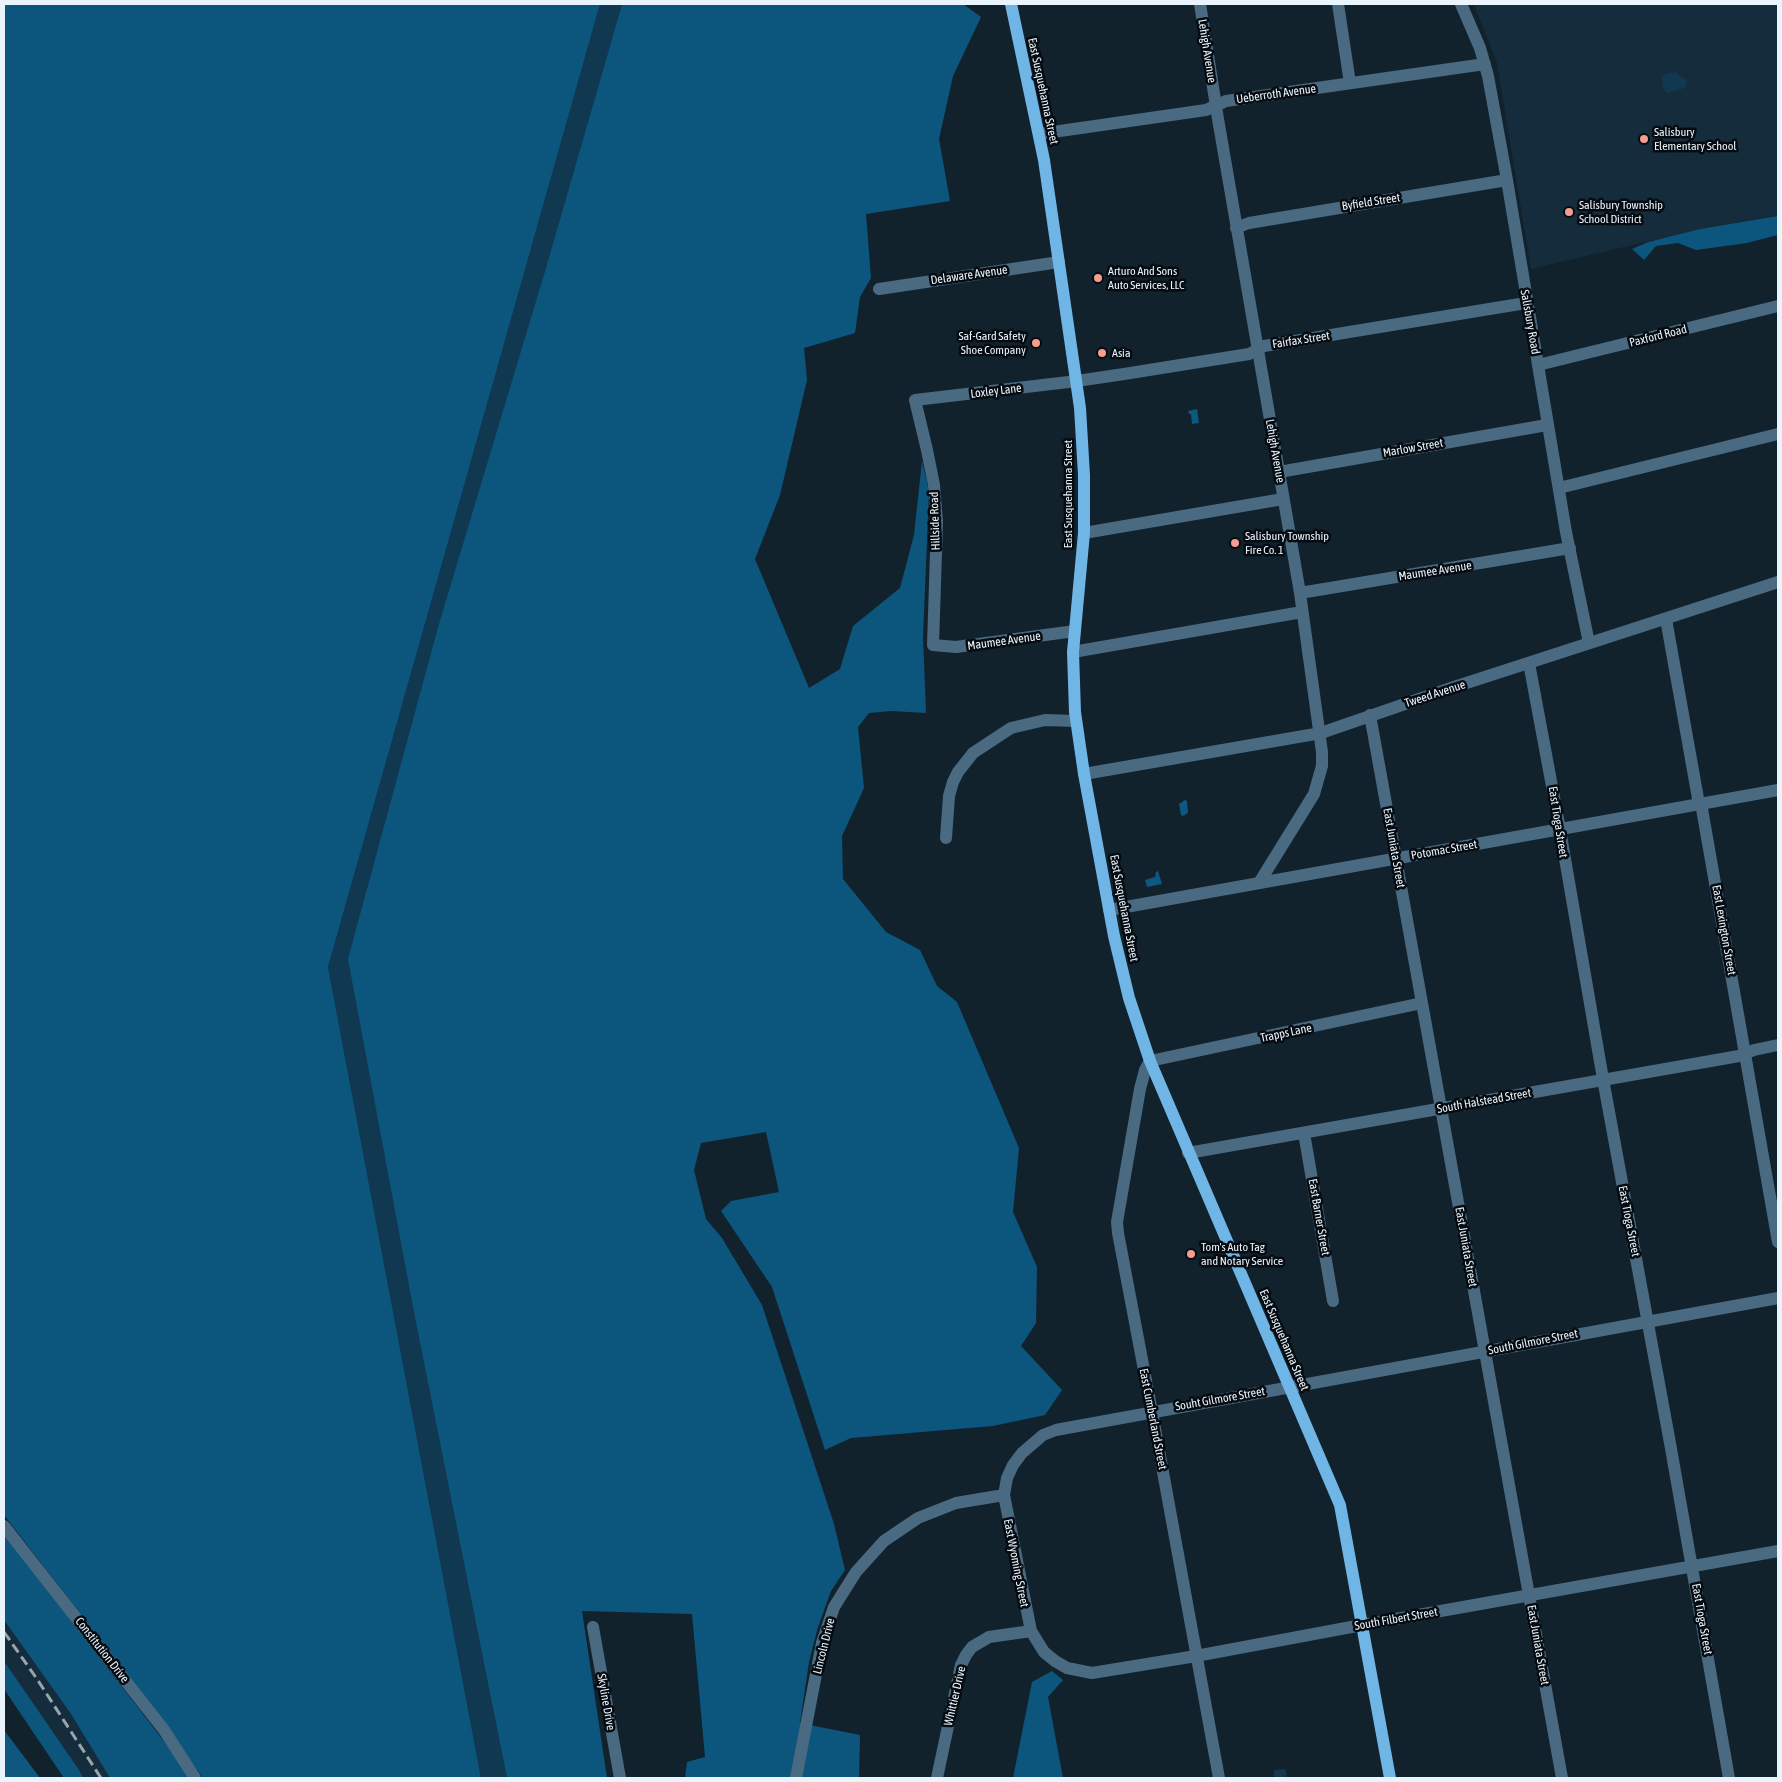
<!DOCTYPE html>
<html>
<head>
<meta charset="utf-8">
<style>
  body { margin:0 }
  #map { position:relative; width:1782px; height:1782px; overflow:hidden; background:#11222d; font-family:"Asap Condensed",sans-serif }
  canvas { display:block }
  .frame { position:absolute; inset:0; border:5px solid #e9f4fc; pointer-events:none }
</style>
</head>
<body>
<div id="map">
<canvas width="1782" height="1782"></canvas>
<div class="frame"></div>
</div>
<script>
const g = document.querySelector('canvas').getContext('2d');
g.lineJoin = 'round';
function paint(path, color) {
  g.fillStyle = color;
  g.fill(path, 'evenodd');
}
function toPath(rows) {
  const path = new Path2D();
  for (const r of rows) {
    path.moveTo(r[0], r[1]);
    for (let i = 2; i < r.length; i += 2) path.lineTo(r[i], r[i + 1]);
  }
  return path;
}
function strokePath(path, color, width, dash) {
  g.strokeStyle = color;
  g.lineWidth = width;
  g.lineCap = dash ? 'butt' : 'round';
  g.setLineDash(dash || []);
  g.stroke(path);
}
function drawText(font, color, halo, rows, align = 'center') {
  g.font = font + ' "Asap Condensed",sans-serif';
  g.lineWidth = 5;
  g.setLineDash([]);
  g.textBaseline = 'middle';
  g.strokeStyle = halo;
  g.fillStyle = color;
  for (const [text, x, y, turn = 0] of rows) {
    g.save();
    g.translate(x, y);
    g.rotate((+turn || 0) * Math.PI / 180);
    g.textAlign = isNaN(turn) ? turn : align;
    if (halo) g.strokeText(text, 0, 0);
    g.fillText(text, 0, 0);
    g.restore();
  }
}
paint(toPath([
  [1474,4,1778,4,1778,216,1700,229,1531,269,1497,63],
  [4,1620,71,1714,110,1778,83,1778,4,1661]
]), '#142c3c');
paint(toPath([
  [600,4,622,4,543,278,492,1701,507,1778,481,1778,328,967],
  [1676,72,1687,81,1685,88,1667,93,1663,88,1661,77,1663,75],
  [1284,1769,1286,1770,1287,1778,1274,1778,1274,1770]
]), '#103851');
paint(toPath([
  [4,4,600,4,328,967,481,1778,203,1778,116,1660,4,1515],
  [622,4,963,4,981,17,953,76,939,139,950,201,866,214,871,278,860,297,855,333,804,348,807,380,780,495,755,559,809,688,840,669,853,626,900,588,914,535,922,461,929,491,923,637,926,713,891,711,869,713,858,727,864,788,842,836,843,879,886,932,920,950,937,986,957,1002,1019,1148,1013,1212,1037,1267,1036,1323,1021,1346,1062,1390,1045,1415,993,1426,851,1438,825,1450,772,1287,721,1211,731,1201,779,1192,766,1132,701,1143,694,1170,706,1219,722,1238,762,1305,834,1524,845,1570,831,1591,818,1627,809,1662,800,1723,860,1735,859,1778,685,1778,687,1762,705,1757,692,1614,582,1611,607,1778,507,1778,414,1312,348,959,439,624,543,278],
  [1778,216,1778,235,1747,243,1696,250,1678,243,1656,246,1644,260,1632,249,1648,242,1700,229],
  [4,1534,180,1762,188,1778,110,1778,71,1714,4,1620],
  [4,1661,79,1770,83,1778,64,1778,4,1689],
  [1052,1671,1063,1680,1048,1697,1063,1778,1013,1778,1032,1682]
]), '#0c567e');
paint(toPath([
  [1197,409,1199,423,1192,424,1191,414,1189,414,1188,411],
  [1185,800,1187,801,1188,813,1183,816,1181,815,1179,804],
  [1158,871,1162,884,1147,887,1145,880,1155,877,1156,872],
  [4,1730,40,1778,4,1778]
]), '#0e577f');
strokePath(toPath([
  [1200,4,1218,119,1300,593,1322,752,1322,766,1314,794,1259,883],
  [1338,4,1350,83],
  [1461,4,1480,48,1488,76,1507,180,1566,532,1589,643],
  [1039,134,1206,110,1226,101,1485,64],
  [1236,228,1249,223,1507,180],
  [879,289,1059,262],
  [1538,365,1778,306],
  [1279,472,1547,425],
  [1559,488,1778,434],
  [1084,533,1283,499],
  [1300,593,1570,548],
  [1666,619,1699,804,1702,809,1778,1242],
  [1075,631,956,647,933,645,937,522,934,485,927,450,915,400,1077,381,1124,374,1249,354,1264,346,1526,303],
  [1073,652,1302,612],
  [1529,663,1559,824,1603,1079,1670,1443,1729,1778],
  [1370,715,1562,1778],
  [1084,774,1321,733,1451,688,1778,582],
  [946,838,949,796,953,782,958,772,973,753,1011,728,1045,720,1076,721],
  [1109,910,1778,790],
  [1304,1133,1333,1301],
  [1188,1153,1739,1056,1754,1050,1778,1045],
  [1778,1298,1056,1430,1043,1435,1022,1453,1013,1465,1007,1478,1004,1495,1031,1631,1044,1652,1055,1661,1067,1668,1092,1673,1196,1656,1362,1625,1778,1551],
  [4,1526,164,1730,195,1778],
  [593,1627,620,1778],
  [796,1778,822,1643,834,1607,856,1572,884,1541,918,1518,956,1503,1004,1495],
  [937,1778,961,1665,966,1655,972,1647,989,1637,1031,1631],
  [1219,1778,1152,1412,1118,1233,1117,1222,1140,1089,1145,1070,1150,1061,1422,1003]
]), '#496a81', 12);
strokePath(toPath([
  [1011,4,1044,160,1080,408,1084,475,1084,533,1073,652,1075,712,1084,774,1114,936,1129,998,1150,1061,1340,1505,1390,1778]
]), '#6fb5e5', 12);
strokePath(toPath([
  [4,1632,37,1679,101,1778]
]), '#98a5af', 3, [10, 5]);
for (const [x, y, r, color] of [
  [1644,139,5,"#f59d8f"],
  [1569,212,5,"#f59d8f"],
  [1098,278,5,"#f59d8f"],
  [1036,343,5,"#f59d8f"],
  [1102,353,5,"#f59d8f"],
  [1235,543,5,"#f59d8f"],
  [1191,1254,5,"#f59d8f"]
]) {
  const dot = new Path2D();
  dot.arc(x, y, r, 0, 2 * Math.PI);
  g.fillStyle = color;
  g.fill(dot);
  strokePath(dot, '#050b10', 2);
}
drawText('12px', '#e9f4fc', '#050b10', [
  ["Lehigh Avenue",1207,51,81],
  ["East Susquehanna Street",1043,91,78],
  ["Ueberroth Avenue",1276,94,-8],
  ["Byfield Street",1371,202,-9],
  ["Delaware Avenue",969,275,-8],
  ["Salisbury Road",1530,322,80],
  ["Paxford Road",1658,336,-14],
  ["Fairfax Street",1301,340,-9],
  ["Loxley Lane",996,391,-7],
  ["Marlow Street",1413,448,-10],
  ["Lehigh Avenue",1275,451,80],
  ["East Susquehanna Street",1068,494,-90],
  ["Hillside Road",935,521,-92],
  ["Maumee Avenue",1435,571,-9],
  ["Maumee Avenue",1004,641,-8],
  ["Tweed Avenue",1435,694,-18],
  ["East Tioga Street",1558,822,81],
  ["East Juniata Street",1394,848,80],
  ["Potomac Street",1444,850,-10],
  ["East Susquehanna Street",1124,908,79],
  ["East Lexington Street",1724,930,80],
  ["Trapps Lane",1286,1033,-12],
  ["South Halstead Street",1484,1101,-10],
  ["East Barner Street",1319,1217,80],
  ["East Tioga Street",1629,1221,79],
  ["East Juniata Street",1466,1247,80],
  ["East Susquehanna Street",1284,1340,67],
  ["South Gilmore Street",1533,1342,-11],
  ["Souht Gilmore Street",1220,1399,-10],
  ["East Cumberland Street",1153,1419,79],
  ["East Wyoming Street",1016,1563,79],
  ["South Filbert Street",1396,1619,-10],
  ["East Tioga Street",1702,1619,80],
  ["East Juniata Street",1538,1645,80],
  ["Lincoln Drive",824,1646,-76],
  ["Constitution Drive",102,1650,52],
  ["Whittier Drive",955,1696,-77],
  ["Skyline Drive",606,1702,80]
]);
drawText('12px', '#e9f4fc', '#050b10', [
  ["Salisbury",1654,132],
  ["Elementary School",1654,146],
  ["Salisbury Township",1579,205],
  ["School District",1579,219],
  ["Arturo And Sons",1108,271],
  ["Auto Services, LLC",1108,285],
  ["Saf-Gard Safety",1026,336,"right"],
  ["Shoe Company",1026,350,"right"],
  ["Asia",1112,353],
  ["Salisbury Township",1245,536],
  ["Fire Co. 1",1245,550],
  ["Tom's Auto Tag",1201,1247],
  ["and Notary Service",1201,1261]
], 'left');
</script>
</body>
</html>
